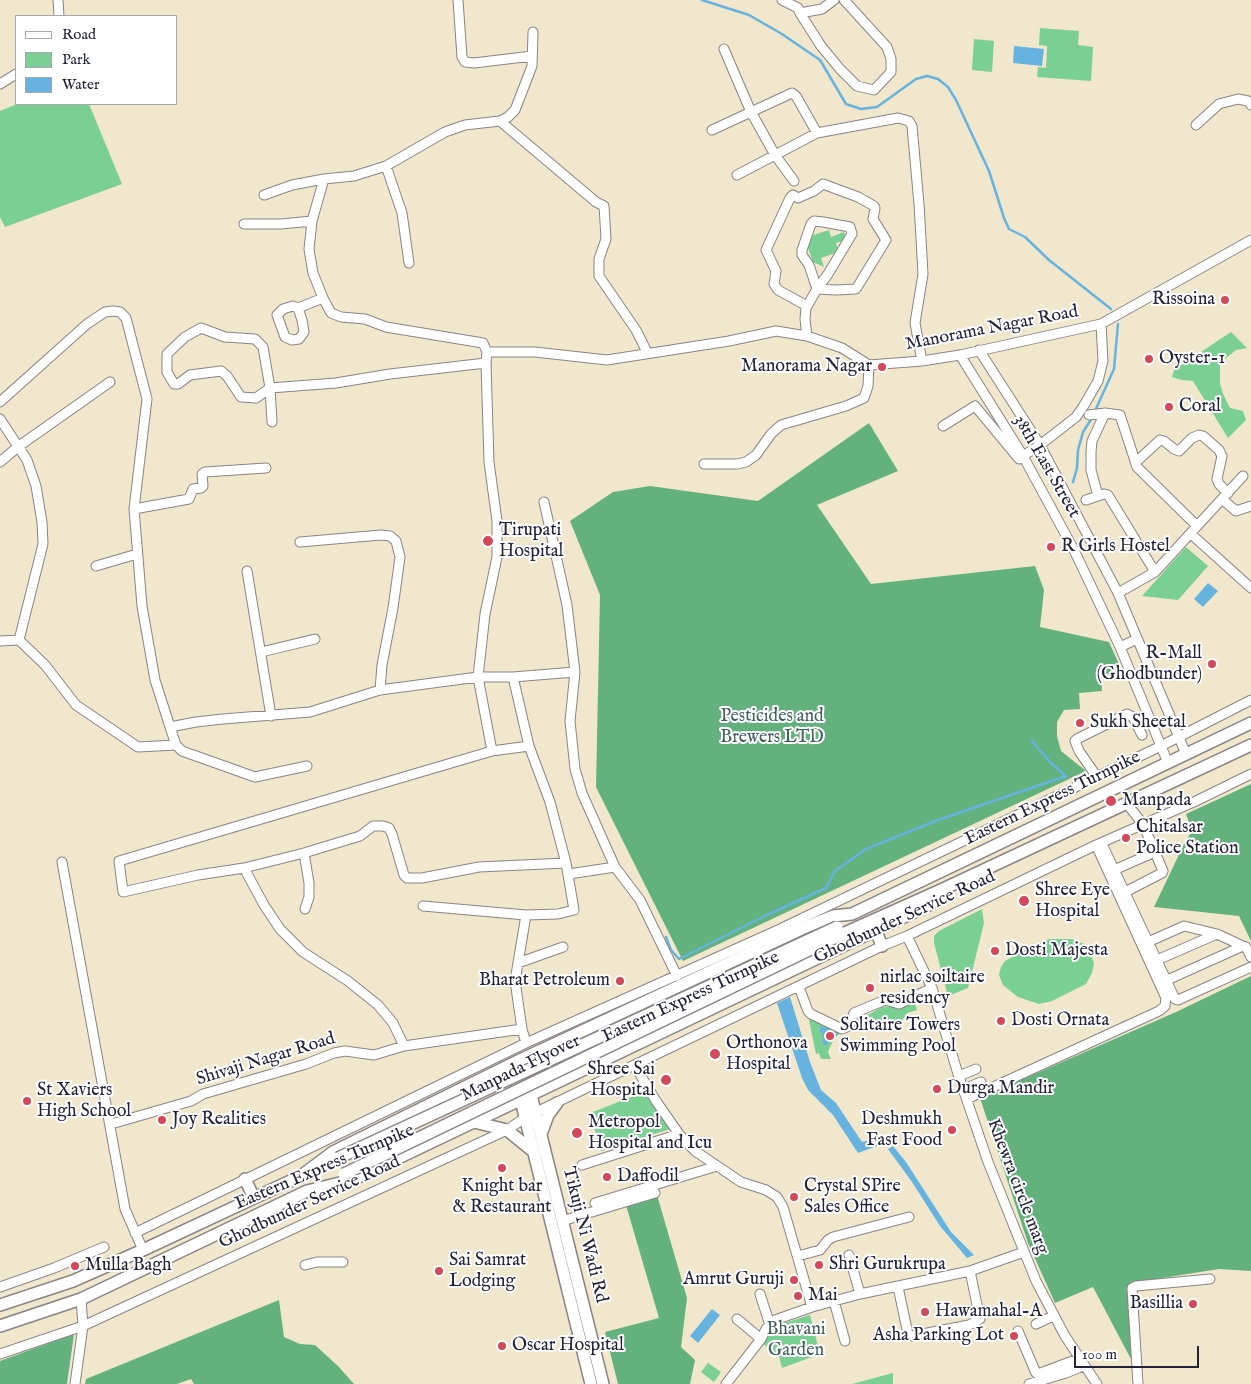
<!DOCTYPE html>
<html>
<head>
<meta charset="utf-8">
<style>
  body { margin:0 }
  #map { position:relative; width:1251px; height:1384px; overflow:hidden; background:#f1e7cd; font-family:"IM FELL English",serif }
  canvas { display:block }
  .legend { position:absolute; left:15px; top:15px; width:162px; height:90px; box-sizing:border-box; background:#fff; border:1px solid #a7a7b1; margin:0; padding:6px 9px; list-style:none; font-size:15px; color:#22223b }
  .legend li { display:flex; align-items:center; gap:10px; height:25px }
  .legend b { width:25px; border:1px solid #a7a7b1 }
  .scale { position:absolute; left:1074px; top:1346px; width:125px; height:22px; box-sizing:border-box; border:2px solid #22223b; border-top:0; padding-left:6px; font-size:15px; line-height:18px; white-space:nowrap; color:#22223b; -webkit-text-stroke:4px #fff; paint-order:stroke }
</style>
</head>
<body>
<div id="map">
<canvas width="1251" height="1384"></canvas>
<ul class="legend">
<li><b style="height:6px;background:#fff"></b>Road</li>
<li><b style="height:14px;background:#7acf93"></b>Park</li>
<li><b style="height:14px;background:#66b3e0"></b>Water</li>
</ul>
<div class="scale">100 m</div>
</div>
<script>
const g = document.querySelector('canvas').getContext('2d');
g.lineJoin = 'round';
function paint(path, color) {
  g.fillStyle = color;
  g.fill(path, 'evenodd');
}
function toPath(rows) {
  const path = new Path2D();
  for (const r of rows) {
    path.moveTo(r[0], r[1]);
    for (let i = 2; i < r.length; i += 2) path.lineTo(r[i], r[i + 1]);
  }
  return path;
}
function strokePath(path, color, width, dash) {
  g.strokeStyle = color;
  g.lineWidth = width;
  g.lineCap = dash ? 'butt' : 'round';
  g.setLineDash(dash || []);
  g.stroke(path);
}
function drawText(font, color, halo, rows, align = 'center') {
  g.font = font + ' "IM FELL English",serif';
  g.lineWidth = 4;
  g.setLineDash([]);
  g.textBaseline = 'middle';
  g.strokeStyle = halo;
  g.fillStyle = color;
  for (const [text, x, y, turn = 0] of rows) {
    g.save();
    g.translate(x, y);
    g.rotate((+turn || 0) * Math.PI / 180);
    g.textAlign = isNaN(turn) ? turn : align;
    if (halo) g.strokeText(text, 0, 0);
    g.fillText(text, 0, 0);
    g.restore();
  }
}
paint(toPath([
  [1040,28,1079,31,1078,45,1093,47,1091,81,1037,77,1038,67,1046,68,1047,46,1039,45],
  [974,39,994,41,992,72,972,70],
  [17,104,89,104,122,184,5,227,0,217,0,111],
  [829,230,831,237,844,232,846,240,836,243,839,252,821,258,824,267,813,262,807,245,813,235],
  [1231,332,1247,348,1236,350,1220,363,1220,384,1223,394,1230,408,1243,411,1246,420,1228,438,1193,381,1182,380,1172,377,1174,370],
  [1186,547,1208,566,1178,600,1142,596],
  [982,909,984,923,968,988,948,996,934,943,934,936,939,931],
  [1050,939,1071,939,1087,945,1094,963,1092,973,1086,984,1052,1001,1039,1004,1018,997,1003,985,999,975,1001,967,1005,961,1031,946],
  [914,1000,917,1010,907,1013,901,1022,875,1030,856,1027,843,1032,835,1037,830,1047,828,1052,831,1059,821,1059,819,1053,816,1054,809,1020,814,1018,845,1030,854,1026,858,1020,882,1007,892,1006],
  [647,1091,670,1129,601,1151,590,1113],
  [810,1315,820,1354,782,1368,779,1356,762,1343,772,1331,781,1324],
  [708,1363,721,1372,714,1382,701,1372],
  [893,1373,893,1384,852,1384]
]), '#7acf93');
paint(toPath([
  [869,423,898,471,817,505,871,584,1035,566,1044,590,1040,627,1109,642,1123,673,1101,674,1102,691,1079,693,1080,709,1064,710,1057,722,1057,736,1061,751,1086,771,683,961,596,787,600,595,570,521,613,492,650,486,758,501],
  [1251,784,1251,941,1239,916,1154,907,1185,842,1192,831,1186,814],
  [1251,976,1251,1271,1219,1269,1131,1283,1133,1363,1093,1287,1055,1303,1028,1243,980,1098,1176,1012],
  [657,1195,687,1298,681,1347,695,1360,690,1384,618,1384,605,1332,659,1318,626,1205],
  [279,1300,284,1337,300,1344,315,1345,338,1366,354,1384,194,1384,191,1379,177,1384,85,1384,86,1379],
  [74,1334,67,1384,0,1384,0,1361]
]), '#63b27d');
paint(toPath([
  [1014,46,1044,49,1042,66,1013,63],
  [1208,583,1218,591,1203,607,1194,599],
  [790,997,810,1062,821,1090,836,1103,862,1142,881,1137,888,1142,858,1153,833,1115,808,1090,802,1078,777,1003],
  [821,1026,838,1033,836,1037,830,1038,829,1043,825,1046,823,1043,823,1034,819,1031],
  [893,1146,906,1162,951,1232,974,1255,967,1258,940,1226,912,1182,888,1149],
  [712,1309,720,1315,698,1343,690,1336]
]), '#66b3e0');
strokePath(toPath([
  [702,0,749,15,782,34,820,60,846,104,861,109,877,107,916,79,927,76,938,79,948,87,956,100,989,171,1004,218,1009,229,1025,237,1049,260,1111,309],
  [1095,411,1114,369,1118,324],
  [1073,482,1077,468,1078,450,1083,432,1092,418],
  [666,937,671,950,679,959,767,915,826,888,835,871,866,849,938,820,1066,776,1051,763,1032,741]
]), '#66b3e0', 2.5);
const minor = toPath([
  [58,0,59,16],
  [458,0,462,57,465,62,474,63,532,56],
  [782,0,798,8,800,13,822,9,834,0],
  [800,13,821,46,840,69,857,86,874,90,891,72,891,59,887,47,844,0],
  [724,49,751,112,775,155,794,181],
  [0,84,16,74],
  [500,121,596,202,604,206,606,239,599,259,599,276,636,330,647,352],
  [1196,125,1219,104,1238,99,1248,101,1251,105],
  [712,130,792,93,796,96,817,133,898,118,909,121,912,126,919,204,923,274,915,323,922,361],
  [386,166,402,213,409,263],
  [737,175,817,133],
  [264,195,292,185,324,179],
  [244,224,281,224,312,221],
  [807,306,778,290,774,284,776,271,766,250,790,198,793,195,798,198,814,191,823,184,858,197,874,206,875,208,873,219,886,240,856,289,836,290,817,289],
  [298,308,302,320,304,332,299,339,292,340,285,337,277,315,283,309,293,306,298,308,323,298],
  [807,336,805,319,806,308,817,289,809,265,802,255,802,250,811,224,814,221,823,222,850,227,852,234,828,274,817,289],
  [979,350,1040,445,1118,593,1186,754],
  [487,352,535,352,607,360,729,341,776,331,807,336,842,348,869,365,922,361,960,355,1101,324,1251,240],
  [960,355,1023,456,1074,550,1120,647,1168,763],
  [270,388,256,398,241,397,227,376,221,371,190,375,178,384,174,384,167,372,167,354,185,337,201,328,225,337,255,339,263,347,270,388,336,383,390,374,486,363],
  [270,388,272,422],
  [0,402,87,324,105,312,113,311,120,312,126,318,147,399,134,509,142,606,155,680,170,727,196,722,223,719,310,712,380,690,478,677,513,677,575,672],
  [1089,415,1105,413,1120,415,1137,467,1197,526],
  [0,419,27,460,36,486,42,522,43,544,19,640,0,641],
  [943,426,975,406,1019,459],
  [1023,456,1040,445,1076,417,1083,407,1098,381,1103,361,1101,324],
  [0,462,19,446,110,382],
  [1136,462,1160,440,1164,441,1174,449,1179,451,1192,438,1199,435,1203,436,1219,450,1222,456,1217,479,1219,484,1228,493],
  [704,464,737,464,746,462,756,455,771,434,781,425,846,406,864,398,868,386,869,365],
  [1098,496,1091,470,1091,452,1092,441,1105,413],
  [1222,499,1236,511,1251,506],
  [1086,500,1104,494,1108,495,1155,572],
  [544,502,567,605,575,672,570,721,575,769,582,793,615,867,640,900,677,976],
  [134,509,189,499,193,489,201,488,203,486,202,474,205,472,266,468],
  [1191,534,1251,588],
  [300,542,381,535,390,536,396,541,400,557,393,608,382,665,380,690],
  [96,566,137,554],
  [247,571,271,716],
  [1118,593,1155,572,1243,476],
  [19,640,45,665,76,705,138,747,176,745,170,727],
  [1120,647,1137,639],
  [261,652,315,639],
  [513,677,529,746,550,802,566,863,574,910,558,914,526,915,515,981,522,1029,526,1043],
  [176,745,182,751,255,777,307,766],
  [529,746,492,751,119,861,123,892,198,875,244,868,304,853,360,836,373,826,383,826,389,828,392,834,404,875,407,878,422,878,479,867,566,863],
  [492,751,478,677,485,614,497,557,497,521,489,462,486,363,487,352,483,343,386,327,365,319,341,317,331,313,323,298,313,273,309,249,312,221,324,179,354,176,386,166,445,132,465,125,500,121,508,117,515,110,532,66,533,32],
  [1097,777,1079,751,1075,741,1077,739,1127,714,1133,717,1142,735],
  [1102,844,1175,999,1178,1000,1251,967],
  [304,853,309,883,309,897,305,909],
  [62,862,125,1209,143,1250],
  [244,868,264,905,280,929,303,952,348,981,378,1005,393,1023,404,1046],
  [1114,870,1155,852],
  [569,874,615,867],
  [1125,892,1162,873,1163,871,1143,824,1127,804],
  [423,906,526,915],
  [1217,934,1243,946],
  [907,936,932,988,958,1074,988,1162,1036,1281,1065,1336,1097,1384],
  [1148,942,1184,926,1217,934,1157,960],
  [518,963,563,947],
  [1165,981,1243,946,1246,947,1251,957],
  [799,987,808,1011,811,1014,842,1029,849,1026,854,1013,885,1000,899,1004,932,988],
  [635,1066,656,1101,679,1134,695,1151,741,1182,766,1190,777,1197,783,1207,812,1307,860,1294,970,1271,1024,1252],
  [959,1076,976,1069],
  [964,1089,981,1082],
  [967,1099,1159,1011,1165,1006,1166,998,1096,845],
  [111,1124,191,1101,203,1094,306,1064,334,1053,345,1051,374,1055,404,1046,522,1029],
  [582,1165,679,1134],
  [595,1203,717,1166],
  [562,1221,655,1193],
  [135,1233,526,1043,780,929,1161,746,1251,700],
  [849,1255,860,1294],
  [798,1256,820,1250,828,1240,833,1237,909,1217],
  [305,1265,317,1262,343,1262],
  [0,1287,54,1268,104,1247],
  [898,1287,908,1334,912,1336,969,1325,980,1319,970,1271],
  [760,1294,770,1325],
  [834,1301,845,1341],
  [737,1319,761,1339],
  [1036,1324,1053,1316],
  [1018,1331,1036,1373,1038,1374,1078,1359],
  [0,1354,83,1326,507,1130,526,1117,882,946,907,936,1096,845,1196,801,1251,774],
  [75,1384,83,1326,81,1299],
  [726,1384,761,1339,766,1329,775,1320,812,1307],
  [1029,1384,1066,1373,1083,1366],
  [1138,1384,1132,1288,1136,1286,1210,1279]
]);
const major = toPath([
  [876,931,882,946],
  [838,936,941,890,1251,745],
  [523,1063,603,1384],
  [513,1068,591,1384],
  [474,1122,507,1130,534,1152],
  [541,1134,548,1115,557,1103],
  [245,1179,254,1198],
  [0,1305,73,1281,143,1250,301,1176,333,1152,522,1059,806,927,833,916,852,914,1251,723],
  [0,1326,81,1299,307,1191,352,1180,931,904,941,890]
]);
strokePath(minor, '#8a8484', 11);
strokePath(major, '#8a8484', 14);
strokePath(minor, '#fff', 9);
strokePath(major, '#fff', 11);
const majorBridge = toPath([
  [338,1158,837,927],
  [344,1174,838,936]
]);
strokePath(majorBridge, '#8a8484', 14, []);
strokePath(majorBridge, '#fff', 11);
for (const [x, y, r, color] of [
  [1225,300,5,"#d1495b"],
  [1149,359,5,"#d1495b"],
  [882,367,5,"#d1495b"],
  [1169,407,5,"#d1495b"],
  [488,541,6,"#d1495b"],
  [1051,547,5,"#d1495b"],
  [1212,664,5,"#d1495b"],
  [1080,723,5,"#d1495b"],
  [1111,801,6,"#d1495b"],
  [1126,838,5,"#d1495b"],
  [1024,901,6,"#d1495b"],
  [995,951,5,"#d1495b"],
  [620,981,5,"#d1495b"],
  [870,988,5,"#d1495b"],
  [1001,1021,5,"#d1495b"],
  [830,1036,5,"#d1495b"],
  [715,1054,6,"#d1495b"],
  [666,1080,6,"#d1495b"],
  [937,1089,5,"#d1495b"],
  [27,1101,5,"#d1495b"],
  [162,1120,5,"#d1495b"],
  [952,1130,5,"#d1495b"],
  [577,1133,6,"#d1495b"],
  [502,1168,5,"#d1495b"],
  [607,1177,5,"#d1495b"],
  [794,1197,5,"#d1495b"],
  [819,1265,5,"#d1495b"],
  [75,1266,5,"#d1495b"],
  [439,1271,5,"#d1495b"],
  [794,1280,5,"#d1495b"],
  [798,1296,5,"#d1495b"],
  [1193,1304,5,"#d1495b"],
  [925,1312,5,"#d1495b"],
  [1014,1336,5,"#d1495b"],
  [502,1346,5,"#d1495b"]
]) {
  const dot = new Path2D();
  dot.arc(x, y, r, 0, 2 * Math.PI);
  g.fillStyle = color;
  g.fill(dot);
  strokePath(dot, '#fff', 2);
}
drawText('18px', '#22223b', '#fff', [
  ["Rissoina",1215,300,"right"],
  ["Oyster-1",1159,359],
  ["Manorama Nagar",872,367,"right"],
  ["Coral",1179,407],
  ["Tirupati",499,531],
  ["Hospital",499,552],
  ["R Girls Hostel",1061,547],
  ["R-Mall",1202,654,"right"],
  ["(Ghodbunder)",1202,675,"right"],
  ["Sukh Sheetal",1090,723],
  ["Manpada",1122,801],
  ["Chitalsar",1136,828],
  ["Police Station",1136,849],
  ["Shree Eye",1035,891],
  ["Hospital",1035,912],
  ["Dosti Majesta",1005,951],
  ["nirlac soiltaire",880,978],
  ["residency",880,999],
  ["Bharat Petroleum",610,981,"right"],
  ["Dosti Ornata",1011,1021],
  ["Solitaire Towers",840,1026],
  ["Swimming Pool",840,1047],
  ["Orthonova",726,1044],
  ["Hospital",726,1065],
  ["Shree Sai",655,1070,"right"],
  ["Hospital",655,1091,"right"],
  ["Durga Mandir",947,1089],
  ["St Xaviers",37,1091],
  ["High School",37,1112],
  ["Joy Realities",172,1120],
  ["Deshmukh",942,1120,"right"],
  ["Fast Food",942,1141,"right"],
  ["Metropol",588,1123],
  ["Hospital and Icu",588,1144],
  ["Daffodil",617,1177],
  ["Knight bar",502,1187,"center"],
  ["& Restaurant",502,1208,"center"],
  ["Crystal SPire",804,1187],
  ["Sales Office",804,1208],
  ["Sai Samrat",449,1261],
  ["Lodging",449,1282],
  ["Shri Gurukrupa",829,1265],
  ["Mulla Bagh",85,1266],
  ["Amrut Guruji",784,1280,"right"],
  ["Mai",808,1296],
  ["Basillia",1183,1304,"right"],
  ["Hawamahal-A",935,1312],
  ["Asha Parking Lot",1004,1336,"right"],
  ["Oscar Hospital",512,1346]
], 'left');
drawText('18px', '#22223b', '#fff', [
  ["Manorama Nagar Road",992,329,-11],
  ["38th East Street",1046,467,60],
  ["Eastern Express Turnpike",1053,799,-26],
  ["Ghodbunder Service Road",905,918,-25],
  ["Eastern Express Turnpike",691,998,-25],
  ["Shivaji Nagar Road",266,1060,-17],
  ["Manpada Flyover",521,1069,-26],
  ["Eastern Express Turnpike",325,1168,-23],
  ["Khewra circle marg",1017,1187,69],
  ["Ghodbunder Service Road",310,1203,-25],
  ["Tikuji Ni Wadi Rd",584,1235,76]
]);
drawText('18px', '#415f5a', '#fff', [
  ["Pesticides and",772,717],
  ["Brewers LTD",772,738],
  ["Bhavani",796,1330],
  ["Garden",796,1351]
]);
</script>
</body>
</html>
